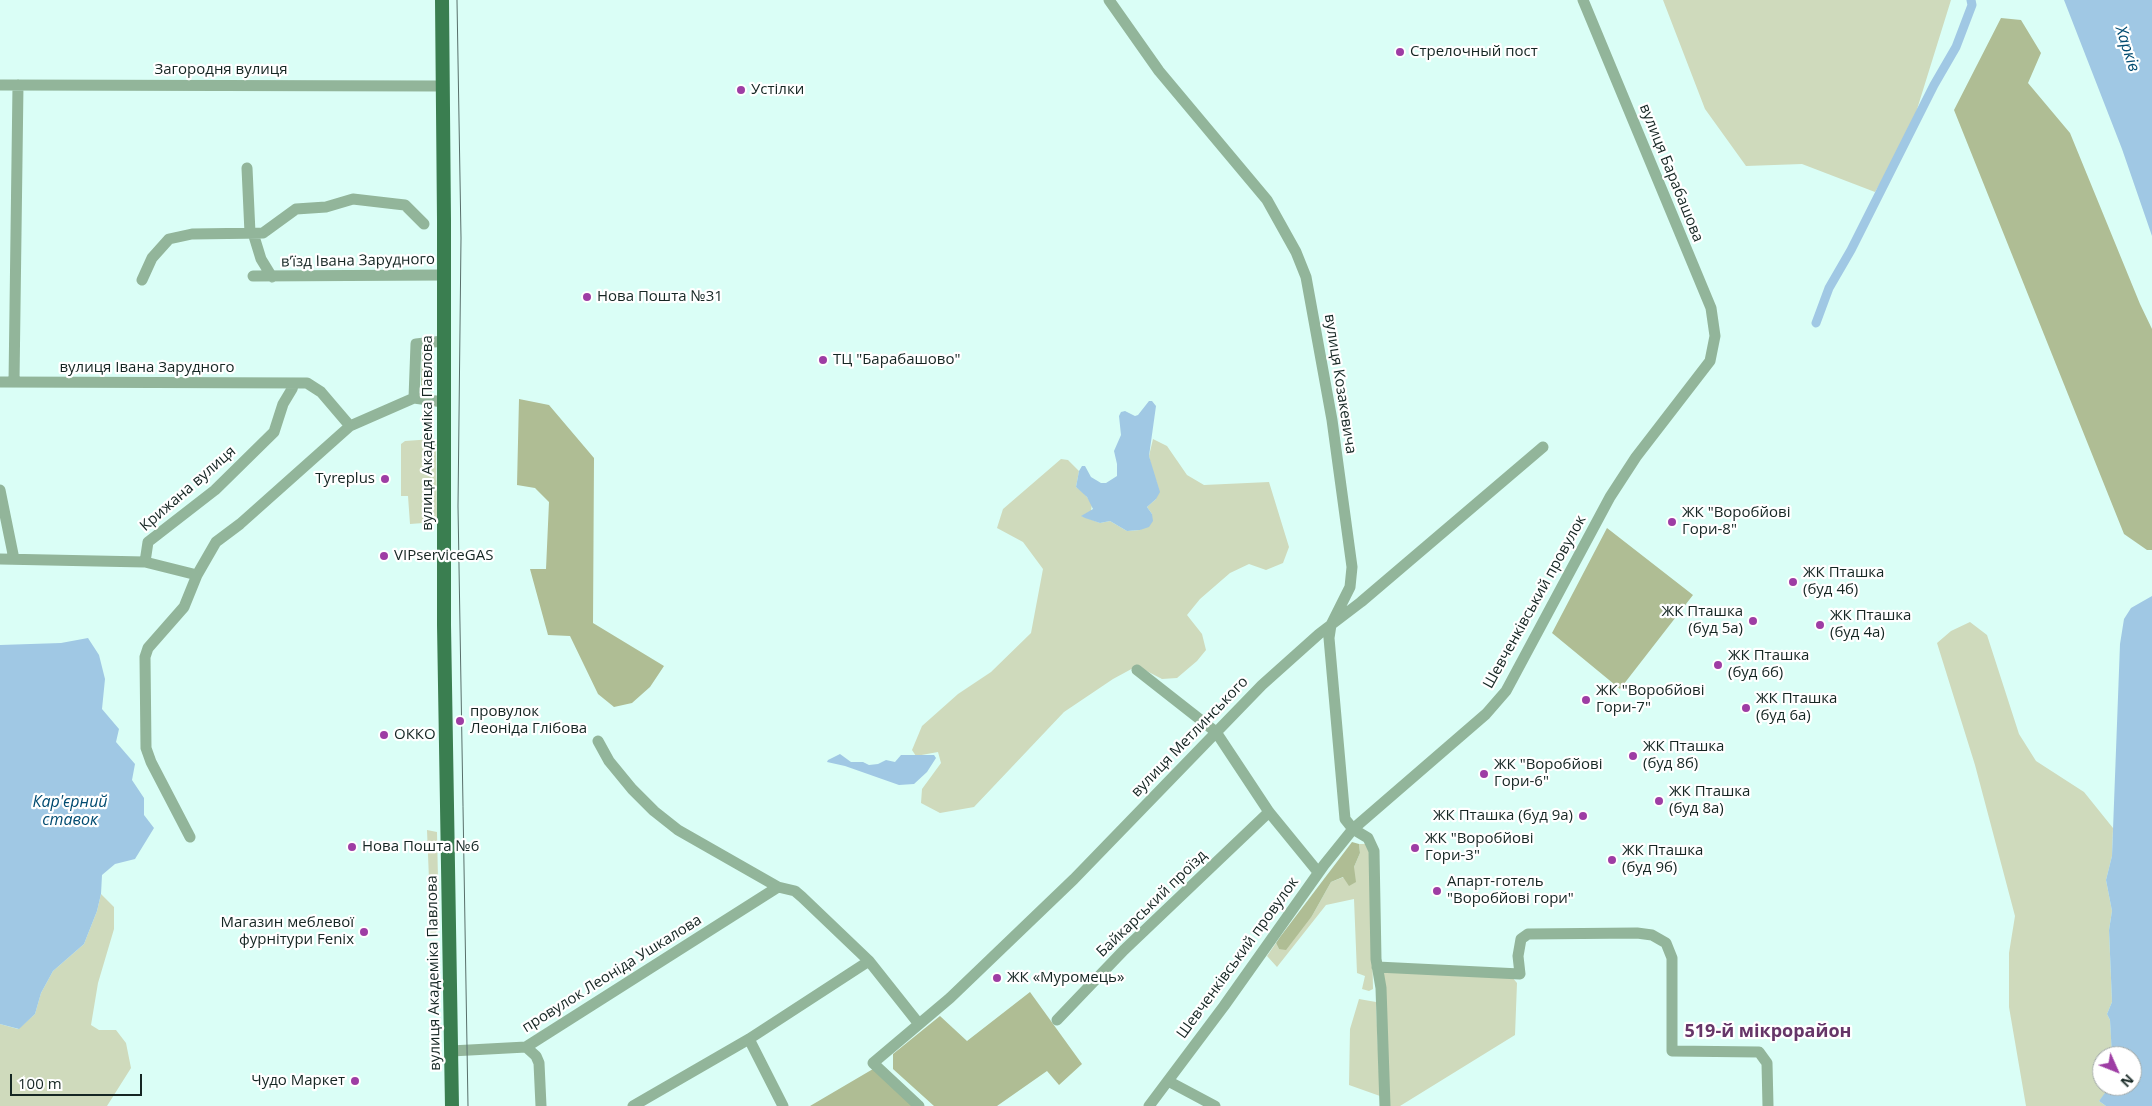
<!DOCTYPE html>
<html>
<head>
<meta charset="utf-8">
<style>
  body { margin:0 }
  #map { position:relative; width:2152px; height:1106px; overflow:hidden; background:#dafef6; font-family:"Open Sans",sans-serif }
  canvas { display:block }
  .north { position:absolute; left:2092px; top:1046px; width:50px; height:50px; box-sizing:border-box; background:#fff; border:1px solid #a1a8a7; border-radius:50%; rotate:134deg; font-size:14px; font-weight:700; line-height:20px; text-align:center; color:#152623 }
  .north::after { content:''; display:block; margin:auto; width:18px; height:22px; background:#9e3da4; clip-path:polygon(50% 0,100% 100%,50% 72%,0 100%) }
  .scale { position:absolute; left:10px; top:1074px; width:132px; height:22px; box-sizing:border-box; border:2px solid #152623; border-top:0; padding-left:6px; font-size:15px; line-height:18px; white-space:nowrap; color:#152623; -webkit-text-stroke:4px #fff; paint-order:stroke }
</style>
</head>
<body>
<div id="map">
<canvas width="2152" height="1106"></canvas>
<div class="north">N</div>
<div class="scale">100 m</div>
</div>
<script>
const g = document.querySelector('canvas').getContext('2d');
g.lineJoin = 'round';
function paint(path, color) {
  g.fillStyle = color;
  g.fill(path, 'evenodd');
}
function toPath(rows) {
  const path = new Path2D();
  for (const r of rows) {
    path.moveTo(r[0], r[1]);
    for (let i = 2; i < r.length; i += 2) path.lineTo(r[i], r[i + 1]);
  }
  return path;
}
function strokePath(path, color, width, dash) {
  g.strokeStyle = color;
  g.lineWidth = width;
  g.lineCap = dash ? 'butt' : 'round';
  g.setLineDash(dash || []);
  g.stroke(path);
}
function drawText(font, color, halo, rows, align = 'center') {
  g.font = font + ' "Open Sans",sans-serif';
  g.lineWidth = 4.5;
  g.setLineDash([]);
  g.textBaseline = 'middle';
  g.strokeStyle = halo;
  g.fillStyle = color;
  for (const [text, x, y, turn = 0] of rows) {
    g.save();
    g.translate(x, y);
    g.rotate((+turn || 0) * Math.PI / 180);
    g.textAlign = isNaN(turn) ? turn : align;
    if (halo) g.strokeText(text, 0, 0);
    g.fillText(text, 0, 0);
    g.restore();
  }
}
paint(toPath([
  [1663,0,1951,0,1909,135,1875,192,1802,164,1746,166,1705,109],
  [433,439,436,442,437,522,410,524,408,496,401,496,401,444,405,441],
  [1153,439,1167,446,1187,475,1204,485,1269,482,1289,547,1283,563,1266,570,1249,564,1230,573,1200,599,1187,615,1202,634,1206,650,1197,661,1177,678,1162,679,1137,666,1113,679,1064,712,974,807,940,813,921,803,922,789,941,763,938,752,916,756,912,750,922,726,958,694,991,672,1031,633,1043,569,1023,542,997,528,1003,509,1061,459,1068,460,1079,471,1076,487,1084,493,1092,504,1091,511,1082,516,1100,523,1110,521,1127,531,1140,530,1152,514,1147,507,1156,499,1157,483,1153,474,1149,456],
  [1970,622,1987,635,2019,734,2036,761,2084,792,2113,828,2112,856,2106,880,2112,911,2109,930,2112,1002,2107,1014,2110,1020,2112,1053,2112,1056,2102,1056,2102,1086,2110,1086,2109,1089,2099,1101,2106,1106,2026,1106,2009,1007,2009,953,2015,916,1975,765,1937,643,1951,631],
  [427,830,437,832,439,928,434,935,429,933,431,929],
  [1359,844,1366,844,1370,848,1373,989,1369,991,1362,989,1365,976,1357,973,1354,899,1326,905,1277,967,1267,956,1276,943,1279,949,1312,916,1331,882,1344,877,1354,867,1360,853],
  [101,894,114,907,114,929,98,983,91,1025,99,1030,116,1030,126,1043,131,1068,107,1106,0,1106,0,1024,18,1029,35,1014,41,993,53,971,84,944,97,911],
  [1380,970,1512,977,1517,983,1515,1035,1400,1106,1388,1106],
  [1359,999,1376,1002,1380,1096,1349,1085,1350,1029]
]), '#cfdabc');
paint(toPath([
  [2001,18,2021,20,2041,53,2028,83,2070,133,2140,304,2152,329,2152,550,2147,550,2124,534,1954,110],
  [424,347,430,347,433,350,433,390,431,392,421,385,422,349],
  [519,399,549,405,594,458,593,623,664,666,650,687,632,703,614,707,598,694,570,636,548,635,530,569,546,569,549,502,535,488,517,485],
  [1607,528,1693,595,1620,689,1552,633],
  [1352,842,1359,844,1360,853,1354,867,1356,882,1349,886,1343,877,1331,882,1312,916,1286,950,1279,949,1276,943,1280,937],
  [1030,992,1082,1064,1059,1085,1047,1071,997,1106,934,1106,893,1069,893,1054,940,1016,967,1041],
  [873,1069,914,1106,810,1106]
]), '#afbd94');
paint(toPath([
  [2064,0,2152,0,2152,236,2122,149],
  [1149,401,1152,401,1156,406,1149,456,1160,492,1156,499,1147,507,1152,514,1153,521,1149,527,1140,530,1127,531,1110,521,1100,523,1085,518,1081,516,1093,509,1087,497,1076,487,1079,471,1082,466,1085,466,1091,477,1101,483,1106,483,1117,476,1117,464,1114,451,1121,435,1119,416,1121,412,1125,411,1135,416,1138,415],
  [2152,596,2152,1106,2106,1106,2099,1101,2110,1086,2132,1086,2132,1056,2112,1056,2110,1020,2107,1014,2112,1002,2109,930,2112,911,2106,880,2112,856,2120,644,2124,619,2131,608],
  [88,638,99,655,105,679,102,709,119,729,116,742,135,764,132,780,144,798,144,815,154,828,135,859,115,864,102,875,101,894,97,911,84,944,53,971,41,993,35,1014,19,1029,0,1024,0,645,61,643],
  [840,754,851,762,863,762,869,765,878,764,886,760,895,762,901,755,934,755,936,758,927,772,914,784,899,785,845,766,827,762,828,760]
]), '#a0c8e4');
strokePath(toPath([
  [1816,323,1829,288,1851,250,1934,85,1956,47,1972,5,1971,0]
]), '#a0c8e4', 9);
strokePath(toPath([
  [1109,0,1159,71,1267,200,1296,252,1306,277,1332,420,1352,567,1350,587,1331,625,1329,638,1345,819,1353,829,1368,838,1374,851,1376,959,1381,988,1385,1106],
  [0,85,442,86],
  [247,168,250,233],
  [253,233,261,259,272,277],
  [253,276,444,275],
  [142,280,152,258,169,239,192,234,263,233,296,209,326,207,353,199,396,204,405,205,424,224],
  [0,382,307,383,321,392,350,426],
  [14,382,18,85],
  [414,398,416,344,443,341],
  [0,490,14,559],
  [0,559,145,562,148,542,215,490,274,432,283,404,292,389,294,383],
  [145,562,197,575],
  [1137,670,1216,732,1269,812,1318,872],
  [598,741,609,761,632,789,654,811,678,830,778,887,795,891,802,897,869,961,919,1024],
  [190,837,151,762,146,748,145,657,148,648,184,607,197,575,216,542,240,524,350,426,414,398,443,402],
  [1377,967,1520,974,1518,956,1521,939,1528,934,1637,933,1652,935,1666,943,1672,958,1672,1051,1759,1052,1767,1063,1768,1106],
  [1057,1020,1124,950,1269,812],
  [749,1039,783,1106],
  [526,1047,536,1056,539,1063,541,1106],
  [451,1051,526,1047,778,887],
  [1168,1081,1215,1106],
  [633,1106,749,1039,869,961],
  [919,1106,873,1063,950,998,1074,879,1262,685,1319,634,1361,602,1543,447],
  [1149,1106,1224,1006,1324,865,1353,829,1486,714,1506,691,1610,497,1636,457,1710,361,1715,336,1711,308,1583,0]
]), '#92b59a', 11);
strokePath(toPath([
  [442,0,444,220,444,625,452,1106]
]), '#3a7e50', 14);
strokePath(toPath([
  [457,0,461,238,458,506,468,1106]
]), '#586f6a', 1);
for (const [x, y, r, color] of [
  [1400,52,5,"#9e3da4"],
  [741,90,5,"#9e3da4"],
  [587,297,5,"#9e3da4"],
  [823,360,5,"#9e3da4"],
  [385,479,5,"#9e3da4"],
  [1672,522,5,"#9e3da4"],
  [384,556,5,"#9e3da4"],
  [1793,582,5,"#9e3da4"],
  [1753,621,5,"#9e3da4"],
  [1820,625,5,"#9e3da4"],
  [1718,665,5,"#9e3da4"],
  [1586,700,5,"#9e3da4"],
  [1746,708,5,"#9e3da4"],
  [460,721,5,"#9e3da4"],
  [384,735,5,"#9e3da4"],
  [1633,756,5,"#9e3da4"],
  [1484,774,5,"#9e3da4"],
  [1659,801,5,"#9e3da4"],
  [1583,816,5,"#9e3da4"],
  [352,847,5,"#9e3da4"],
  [1415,848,5,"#9e3da4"],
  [1612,860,5,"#9e3da4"],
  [1437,891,5,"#9e3da4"],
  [364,932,5,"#9e3da4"],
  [997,978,5,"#9e3da4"],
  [355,1081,5,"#9e3da4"]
]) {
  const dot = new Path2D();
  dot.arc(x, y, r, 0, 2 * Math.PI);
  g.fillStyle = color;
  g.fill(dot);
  strokePath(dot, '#fff', 2);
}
drawText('15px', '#152623', '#fff', [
  ["Стрелочный пост",1410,52],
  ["Устілки",751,90],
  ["Нова Пошта №31",597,297],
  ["ТЦ \"Барабашово\"",833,360],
  ["Tyreplus",375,479,"right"],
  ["ЖК \"Воробйові",1682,513],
  ["Гори-8\"",1682,530],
  ["VIPserviceGAS",394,556],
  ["ЖК Пташка",1803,573],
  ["(буд 4б)",1803,590],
  ["ЖК Пташка",1743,612,"right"],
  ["(буд 5а)",1743,629,"right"],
  ["ЖК Пташка",1830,616],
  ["(буд 4а)",1830,633],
  ["ЖК Пташка",1728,656],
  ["(буд 6б)",1728,673],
  ["ЖК \"Воробйові",1596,691],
  ["Гори-7\"",1596,708],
  ["ЖК Пташка",1756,699],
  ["(буд 6а)",1756,716],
  ["провулок",470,712],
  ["Леоніда Глібова",470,729],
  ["ОККО",394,735],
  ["ЖК Пташка",1643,747],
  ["(буд 8б)",1643,764],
  ["ЖК \"Воробйові",1494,765],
  ["Гори-6\"",1494,782],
  ["ЖК Пташка",1669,792],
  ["(буд 8а)",1669,809],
  ["ЖК Пташка (буд 9а)",1573,816,"right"],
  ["ЖК \"Воробйові",1425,839],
  ["Гори-3\"",1425,856],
  ["Нова Пошта №6",362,847],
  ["ЖК Пташка",1622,851],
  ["(буд 9б)",1622,868],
  ["Апарт-готель",1447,882],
  ["\"Воробйові гори\"",1447,899],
  ["Магазин меблевої",354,923,"right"],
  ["фурнітури Fenix",354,940,"right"],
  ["ЖК «Муромець»",1007,978],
  ["Чудо Маркет",345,1081,"right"]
], 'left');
drawText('15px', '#152623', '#fff', [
  ["Загородня вулиця",221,70],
  ["вулиця Барабашова",1671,173,68],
  ["в’їзд Івана Зарудного",358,261,-1],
  ["вулиця Івана Зарудного",147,368],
  ["вулиця Козакевича",1340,384,81],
  ["вулиця Академіка Павлова",428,433,-90],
  ["Крижана вулиця",188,489,-41],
  ["Шевченківський провулок",1535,602,-61],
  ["вулиця Метлинського",1190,737,-46],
  ["Байкарський проїзд",1152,904,-44],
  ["Шевченківський провулок",1238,958,-54],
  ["вулиця Академіка Павлова",434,973,-91],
  ["провулок Леоніда Ушкалова",612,974,-32]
]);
drawText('italic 16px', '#024c71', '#fff', [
  ["Харків",2127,49,72],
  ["Кар'єрний",70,802],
  ["ставок",70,820]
]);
drawText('bold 18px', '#663668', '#fff', [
  ["519-й мікрорайон",1768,1032]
]);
</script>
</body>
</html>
